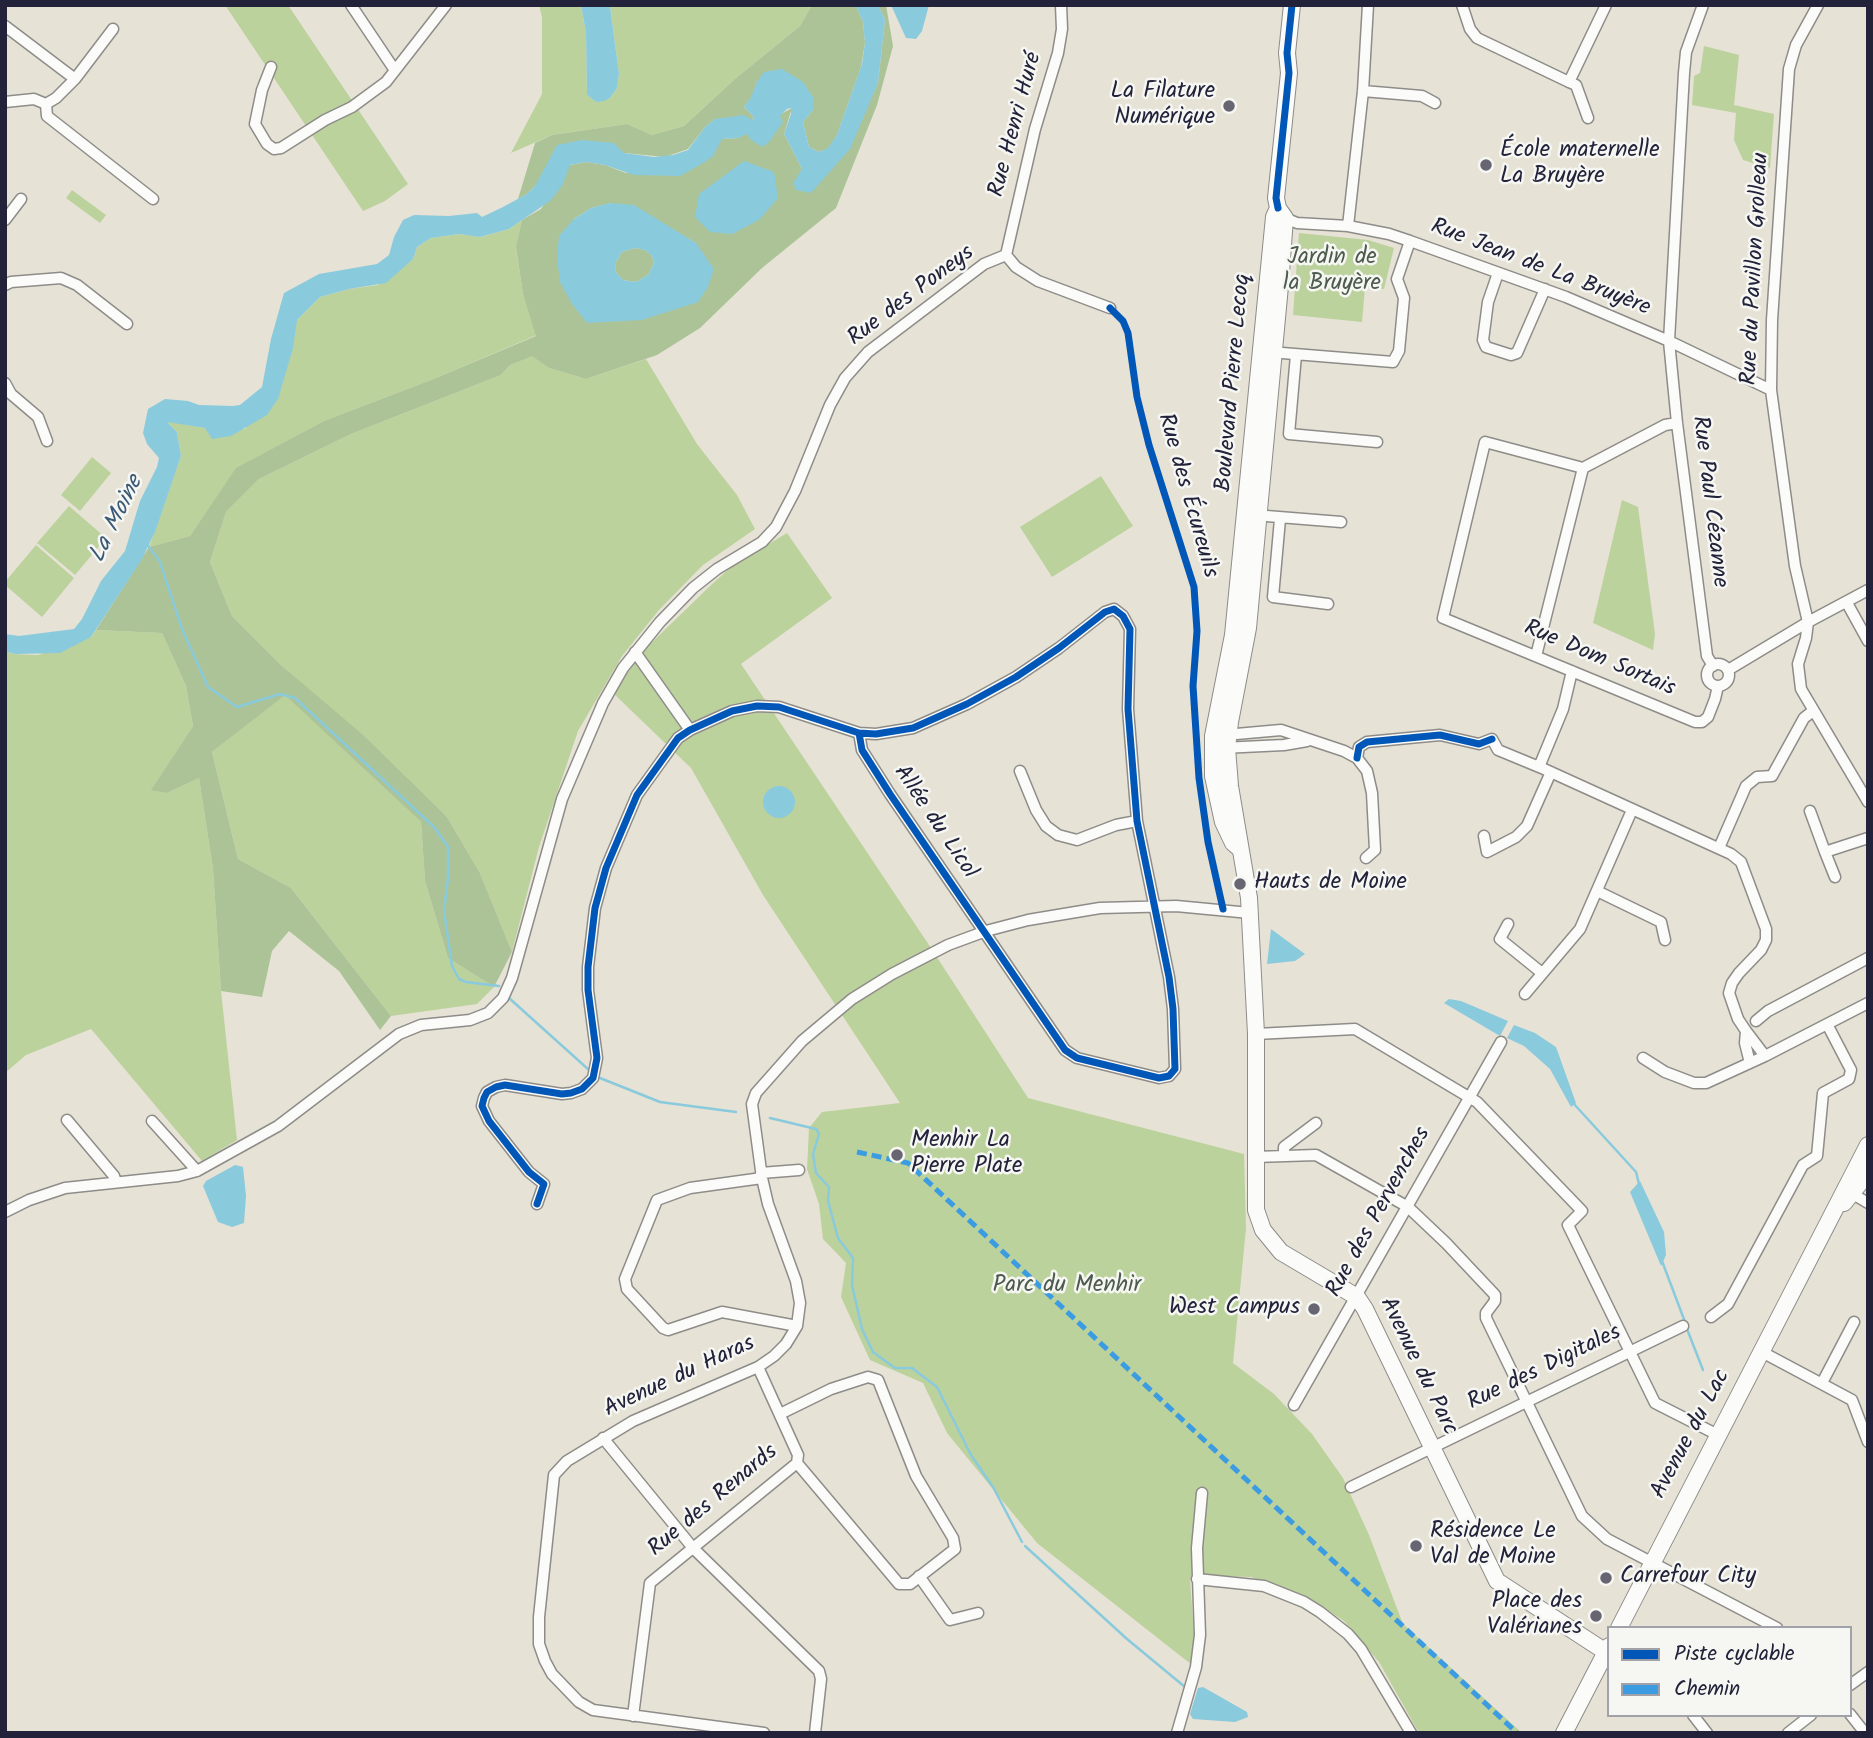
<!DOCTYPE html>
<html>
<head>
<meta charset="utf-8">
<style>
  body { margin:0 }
  #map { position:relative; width:1873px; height:1738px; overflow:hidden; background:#e6e2d5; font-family:Kalam,sans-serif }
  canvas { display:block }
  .frame { position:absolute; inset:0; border:7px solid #22223b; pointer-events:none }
  .legend { position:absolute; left:1607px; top:1626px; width:245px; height:91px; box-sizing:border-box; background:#f6f6f2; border:2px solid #a1a1a9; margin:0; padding:9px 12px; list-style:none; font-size:21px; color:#22223b }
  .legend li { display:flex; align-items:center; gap:14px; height:35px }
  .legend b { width:35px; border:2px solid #a1a1a9 }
</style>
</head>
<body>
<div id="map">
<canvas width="1873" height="1738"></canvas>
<div class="frame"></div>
<ul class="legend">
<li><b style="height:9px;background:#0057b8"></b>Piste cyclable</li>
<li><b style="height:9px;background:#3c9ce2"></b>Chemin</li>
</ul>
</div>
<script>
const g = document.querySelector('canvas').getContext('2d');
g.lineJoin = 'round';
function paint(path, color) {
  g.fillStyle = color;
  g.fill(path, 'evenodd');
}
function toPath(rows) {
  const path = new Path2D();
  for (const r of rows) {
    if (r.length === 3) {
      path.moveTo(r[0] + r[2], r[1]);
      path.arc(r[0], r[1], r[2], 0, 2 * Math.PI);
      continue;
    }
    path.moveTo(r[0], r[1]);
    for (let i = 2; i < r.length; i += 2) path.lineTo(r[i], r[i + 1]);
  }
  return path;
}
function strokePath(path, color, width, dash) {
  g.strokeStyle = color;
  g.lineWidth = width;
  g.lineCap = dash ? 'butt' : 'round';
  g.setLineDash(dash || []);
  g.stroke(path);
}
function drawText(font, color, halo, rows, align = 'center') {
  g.font = font + ' Kalam,sans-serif';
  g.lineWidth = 5;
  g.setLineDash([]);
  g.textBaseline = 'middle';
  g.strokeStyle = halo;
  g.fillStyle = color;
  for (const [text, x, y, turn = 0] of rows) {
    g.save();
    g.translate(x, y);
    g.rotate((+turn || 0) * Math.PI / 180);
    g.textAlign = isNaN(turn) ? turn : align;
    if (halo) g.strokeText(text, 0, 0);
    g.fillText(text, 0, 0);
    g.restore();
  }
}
paint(toPath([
  [225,5,288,5,408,184,385,201,363,211],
  [539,5,581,5,586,33,587,95,596,102,610,98,617,88,619,74,610,5,812,5,800,26,736,78,684,126,652,135,627,124,552,135,511,153,542,94,542,17],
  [1704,46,1739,55,1734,105,1774,114,1770,168,1743,160,1734,140,1736,113,1692,105,1694,76,1700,73],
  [72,190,106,215,100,223,66,198],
  [522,220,516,248,523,294,537,335,431,380,324,421,237,468,190,536,149,547,181,456,177,432,166,421,205,428,245,429,297,320,320,297,349,289,378,285,413,259,417,247,431,238,459,234,481,237,509,229],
  [1299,233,1368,240,1394,248,1384,289,1365,287,1362,322,1293,315],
  [532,355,549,368,586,379,646,359,697,444,737,495,755,529,703,565,659,610,622,656,578,731,539,847,512,952,480,873,447,817,282,666,232,616,210,562,226,512,259,479,351,434,501,375,510,365],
  [92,457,111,473,80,511,61,495],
  [1101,476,1133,526,1052,577,1020,527],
  [1622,500,1638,507,1655,634,1653,650,1593,623],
  [69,506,106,538,75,575,37,543],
  [787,533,832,598,741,664,931,948,1028,1098,1244,1154,1246,1228,1233,1363,1274,1394,1312,1434,1343,1478,1369,1535,1403,1624,1522,1733,1419,1733,1379,1662,1344,1621,1305,1596,1251,1577,1192,1575,1190,1580,1194,1634,1192,1665,1037,1543,947,1433,923,1383,870,1360,841,1297,846,1263,823,1239,819,1204,807,1169,809,1128,822,1112,900,1103,763,895,691,768,613,693,644,650,710,586,731,567],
  [36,545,74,578,42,617,5,585,5,582],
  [96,630,162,633,186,686,193,726,152,789,167,793,199,778,213,869,221,991,237,1140,202,1161,91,1029,26,1055,5,1073,5,651,15,654,38,655,91,637],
  [285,694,421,822,425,881,448,958,494,987,477,1004,391,1016,291,888,238,859,212,752]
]), '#bcd29d');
paint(toPath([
  [812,5,853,5,857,8,863,22,865,43,861,67,837,135,829,148,819,152,809,147,803,122,813,110,757,82,752,97,744,107,754,117,752,120,715,119,705,127,688,149,665,157,624,153,620,150,582,140,527,194,518,199,535,143,552,135,627,124,652,135,684,126,736,78,800,26],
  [878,5,886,5,893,46,877,105,836,208,762,268,700,328,657,355,586,379,549,368,532,356,510,365,501,375,351,434,259,479,226,512,210,562,232,616,282,666,363,735,447,817,480,873,512,952,494,987,448,958,425,881,421,822,285,695,212,752,238,859,291,888,391,1016,380,1030,339,971,289,931,272,951,262,997,221,991,213,869,199,778,167,793,151,790,193,726,186,686,162,633,96,630,149,547,190,536,236,468,324,421,431,380,536,336,523,294,516,247,522,220,541,209,570,165,586,162,605,165,626,173,722,139,738,138,792,108,784,134,802,169,796,190,869,102,878,83,885,20],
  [611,203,665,225,696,243,587,323,574,219,591,208],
  [635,248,645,250,652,256,654,263,648,275,636,282,623,280,615,271,616,262,622,252]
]), '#abc396');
paint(toPath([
  [581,5,610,6,619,74,617,88,610,98,604,101,596,102,587,95,586,33],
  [853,5,878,5,885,20,878,83,850,149,811,193,796,190,793,183,802,169,784,134,791,114,791,108,787,109,780,116,783,122,769,142,763,147,751,140,747,134,738,138,722,139,713,156,705,162,680,176,634,175,605,165,586,162,570,165,562,186,550,201,509,229,480,237,459,234,431,238,417,247,413,259,386,283,349,289,320,297,297,320,293,348,278,399,267,415,231,436,212,439,205,428,167,422,177,432,181,456,155,532,142,559,91,637,60,653,15,654,5,651,5,634,19,636,74,629,82,619,101,581,125,551,140,501,157,467,159,458,147,444,143,433,148,409,165,399,188,401,199,405,233,406,240,405,262,387,271,339,284,293,319,274,377,264,389,255,394,237,403,220,414,215,449,216,477,213,482,217,503,207,527,194,535,186,557,145,582,140,614,143,624,153,654,157,673,155,688,150,705,127,715,119,744,115,752,120,754,117,744,107,751,97,757,82,764,72,782,69,803,82,813,97,813,110,803,122,809,147,819,152,828,148,837,135,862,64,865,43,863,22,857,8],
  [891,5,929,5,922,31,916,39,906,38],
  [744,161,774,172,778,198,759,220,732,234,710,232,695,217,699,194],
  [610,203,634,205,696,243,714,269,708,287,698,302,642,320,587,323,572,304,560,282,557,258,559,236,574,219,591,208],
  [635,248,645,250,652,256,654,263,648,275,636,282,623,280,615,271,616,262,622,252],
  [779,802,16],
  [1271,929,1305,954,1295,961,1267,964],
  [1449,999,1461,1001,1508,1021,1500,1036,1444,1003],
  [1514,1025,1535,1033,1556,1047,1576,1103,1571,1107,1550,1069,1524,1046,1507,1038],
  [235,1165,243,1167,246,1196,244,1223,232,1227,218,1222,203,1186,206,1181],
  [1640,1181,1664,1232,1666,1255,1661,1266,1630,1192],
  [1203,1687,1247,1712,1248,1717,1235,1722,1193,1719,1190,1714,1198,1688]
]), '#8acadd');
strokePath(toPath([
  [147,544,160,562,182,629,208,687,237,707,280,694,295,698,434,827,448,847,448,878,444,911,452,966,459,979,466,982,499,986],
  [509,998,589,1070],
  [600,1078,660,1102,736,1112],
  [1574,1104,1636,1172,1639,1184],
  [770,1118,816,1129,819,1134,813,1154,816,1173,829,1187,828,1201,838,1238,853,1258,852,1285,862,1329,873,1352,895,1368,912,1368,937,1387,971,1455,993,1487,1022,1542],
  [1662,1261,1685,1322],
  [1687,1329,1703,1370],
  [1025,1546,1127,1639,1185,1687]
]), '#8acadd', 2.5);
const street = toPath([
  [351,5,394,69],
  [1462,5,1470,29,1477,38,1569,82,1606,5],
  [1703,5,1686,52,1684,73,1669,341,1677,423,1707,656,1713,666],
  [1818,5,1796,45,1789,69,1772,320,1771,390,1795,566,1808,622,1806,638,1798,664,1801,689,1868,802],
  [5,26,75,79],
  [271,67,262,90,255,124,267,144,274,149,281,148,325,120,352,107,386,82,446,5],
  [1569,82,1576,85,1588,118],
  [1363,91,1422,96,1435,103],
  [5,102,34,99,46,104,56,98,75,79,113,29],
  [46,104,47,116,153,199],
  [1285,218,1297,223,1348,226,1389,234,1410,241,1566,297,1669,341,1771,390],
  [5,220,21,199],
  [1348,226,1363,91,1368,5],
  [1006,255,1035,129,1058,53,1062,29,1061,5],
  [1006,255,1016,267,1038,281,1110,308],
  [1498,273,1488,302,1483,340,1486,347,1511,355,1517,353,1545,289],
  [5,285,11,282,61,278,77,285,127,324],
  [1270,352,1393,362,1399,351,1404,298,1397,279,1410,241],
  [1296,355,1289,434,1377,442],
  [5,383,11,394,38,417,47,441],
  [1677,423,1665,425,1583,468,1485,442,1443,618,1695,722,1702,722,1708,717,1715,699,1718,686],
  [1254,515,1341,522],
  [1280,519,1273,597,1328,604],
  [1847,603,1868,641],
  [635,652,690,730],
  [1536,656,1583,468],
  [1718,675,11],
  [1728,670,1808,622,1868,590],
  [1225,735,1281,730,1344,751,1357,758,1367,771,1372,793,1375,850,1366,858],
  [1222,748,1284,745,1307,741],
  [1357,758,1359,747,1367,742,1440,735,1479,744,1492,739,1498,750,1544,769,1731,854,1741,862,1766,929,1766,940,1761,950,1739,973,1732,983,1729,993,1738,1019,1746,1031],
  [1539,767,1563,709,1572,671],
  [1020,771,1036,810,1046,826,1058,835,1077,840,1116,825,1137,821],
  [1810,811,1825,852,1868,838],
  [1484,836,1487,852,1516,837,1527,826,1551,772],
  [1719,848,1746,786,1757,777,1772,776,1804,718,1813,711],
  [1825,852,1835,877],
  [1597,891,1661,922,1665,940],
  [1508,924,1500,939,1542,973],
  [1525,994,1580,929,1632,810],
  [1756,1021,1768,1011,1868,958],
  [1256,1034,1355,1029,1477,1102,1582,1211,1568,1225,1655,1403,1718,1435],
  [1643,1058,1665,1072,1694,1083,1706,1083,1765,1056,1868,1003],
  [1750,1063,1745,1043,1746,1031,1765,1056],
  [67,1120,114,1176,116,1182],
  [152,1121,197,1171],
  [1284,1156,1284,1147,1316,1123],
  [1255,1157,1316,1155,1408,1207,1446,1243,1495,1295,1495,1301,1486,1313,1486,1318,1582,1516,1607,1539,1777,1628],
  [761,1173,799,1170],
  [762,1178,690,1188,657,1200,625,1279,627,1289,663,1328,668,1330,722,1312,797,1326],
  [1846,1190,1868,1203],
  [537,1204,544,1184,529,1172,489,1121,482,1106,484,1098,487,1092,496,1087,505,1085,562,1094,571,1093,582,1089,593,1078,597,1058,588,990,588,967,595,908,606,868,637,795,678,738,690,730,732,711,757,706,779,707,859,733,876,734,913,728,967,704,1016,677,1059,648,1105,612,1114,609,1123,616,1130,629,1128,709,1137,821,1169,977,1173,1009,1175,1069,1169,1076,1159,1078,1077,1058,1065,1050,890,794,862,750,859,733],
  [5,1212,29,1200,65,1188,178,1176,197,1171,278,1126,399,1034,421,1025,470,1020,488,1013,503,998,512,978,562,799,603,703,623,668,660,622,693,588,717,569,762,542,776,527,795,491,830,405,845,378,868,352,984,264,1006,255],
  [1711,1317,1728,1304,1803,1165,1817,1156,1823,1093,1849,1079,1851,1070,1827,1024],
  [1762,1352,1852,1400,1868,1442],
  [1822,1383,1854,1322],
  [1294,1405,1501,1042],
  [780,1414,831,1389,868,1377,878,1380,916,1476,953,1538,955,1549,910,1584,899,1584,797,1463],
  [603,1438,693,1548,819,1671,821,1679,815,1733],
  [1351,1487,1683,1326],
  [919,1576,950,1620,978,1613],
  [1197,1579,1264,1586,1304,1602,1320,1612,1348,1634,1361,1649,1411,1733],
  [1850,1685,1868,1672],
  [1850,1714,1865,1733],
  [1693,1715,1707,1733],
  [633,1716,650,1583,797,1463,798,1455,758,1367],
  [764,1733,593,1710,579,1702,552,1674,545,1661,539,1644,539,1617,554,1475,567,1461,633,1421,758,1367,774,1356,786,1344,797,1326,800,1303,796,1281,768,1204,762,1178,752,1104,756,1093,802,1041,852,999,892,974,948,945,986,931,1028,920,1100,908,1176,906,1250,913],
  [1177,1733,1196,1667,1200,1635,1197,1548,1202,1493],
  [1788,1733,1811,1715]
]);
const secondary = toPath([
  [1292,5,1287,53,1289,73,1276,198,1278,208,1285,218,1280,286,1248,628,1230,722,1227,748,1230,786,1249,898,1256,1034,1256,1210,1263,1230,1281,1252,1357,1297,1365,1309,1497,1581,1606,1652],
  [1240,849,1233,843,1223,822,1213,776,1213,736,1233,635,1274,217,1278,208],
  [1844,1203,1868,1173],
  [1619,1628,1868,1145],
  [1564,1733,1609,1646]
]);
strokePath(street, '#8e8c89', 13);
strokePath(secondary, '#8e8c89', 18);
strokePath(street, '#fbfbf9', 10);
strokePath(secondary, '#fbfbf9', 16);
strokePath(toPath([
  [857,1152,908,1163,1517,1733]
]), '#3c9ce2', 5, [10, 5]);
strokePath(toPath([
  [1278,208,1276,198,1289,73,1287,53,1292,5],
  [1110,308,1123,321,1128,333,1137,397,1149,445,1194,587,1197,631,1193,686,1199,778,1208,842,1223,909],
  [1357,758,1359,747,1367,742,1440,735,1479,744,1492,739],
  [537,1204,544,1184,529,1172,489,1121,482,1106,484,1098,487,1092,496,1087,505,1085,562,1094,571,1093,582,1089,593,1078,597,1058,588,990,588,967,595,908,606,868,637,795,678,738,690,730,732,711,757,706,779,707,859,733,876,734,913,728,967,704,1016,677,1059,648,1105,612,1114,609,1123,616,1130,629,1128,709,1137,821,1169,977,1173,1009,1175,1069,1169,1076,1159,1078,1077,1058,1065,1050,890,794,862,750,859,733]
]), '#0057b8', 7);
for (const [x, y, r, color] of [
  [1229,106,7,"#676571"],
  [1486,165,7,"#676571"],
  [1240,884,7,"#676571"],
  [897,1155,7,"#676571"],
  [1314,1309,7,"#676571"],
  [1416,1546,7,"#676571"],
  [1606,1578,7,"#676571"],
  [1596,1616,7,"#676571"]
]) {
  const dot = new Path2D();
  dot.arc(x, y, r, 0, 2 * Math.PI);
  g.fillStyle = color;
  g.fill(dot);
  strokePath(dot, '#f6f6f2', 2.5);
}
drawText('23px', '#22223b', '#f6f6f2', [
  ["La Filature",1215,93,"right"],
  ["Numérique",1215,119,"right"],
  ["École maternelle",1500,152],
  ["La Bruyère",1500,178],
  ["Hauts de Moine",1254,884],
  ["Menhir La",911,1142],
  ["Pierre Plate",911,1168],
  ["West Campus",1300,1309,"right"],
  ["Résidence Le",1430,1533],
  ["Val de Moine",1430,1559],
  ["Carrefour City",1620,1578],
  ["Place des",1582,1603,"right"],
  ["Valérianes",1582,1629,"right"]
], 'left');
drawText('23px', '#22223b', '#f6f6f2', [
  ["Rue Henri Huré",1017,125,-75],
  ["Rue Jean de La Bruyère",1540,269,21],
  ["Rue du Pavillon Grolleau",1757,269,-87],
  ["Rue des Poneys",912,297,-37],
  ["Boulevard Pierre Lecoq",1235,383,-85],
  ["Rue des Écureuils",1186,496,74],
  ["Rue Paul Cézanne",1708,502,83],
  ["Rue Dom Sortais",1599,660,23],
  ["Allée du Licol",934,823,56],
  ["Rue des Pervenches",1380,1213,-61],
  ["Avenue du Parc",1417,1367,64],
  ["Rue des Digitales",1545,1369,-26],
  ["Avenue du Haras",680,1378,-25],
  ["Avenue du Lac",1692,1435,-62],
  ["Rue des Renards",714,1502,-40]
]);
drawText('23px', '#4c5b4e', '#f6f6f2', [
  ["Jardin de",1332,259],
  ["la Bruyère",1332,285],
  ["Parc du Menhir",1067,1287]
]);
drawText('italic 24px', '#395975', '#f6f6f2', [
  ["La Moine",118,520,-64]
]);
</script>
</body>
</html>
